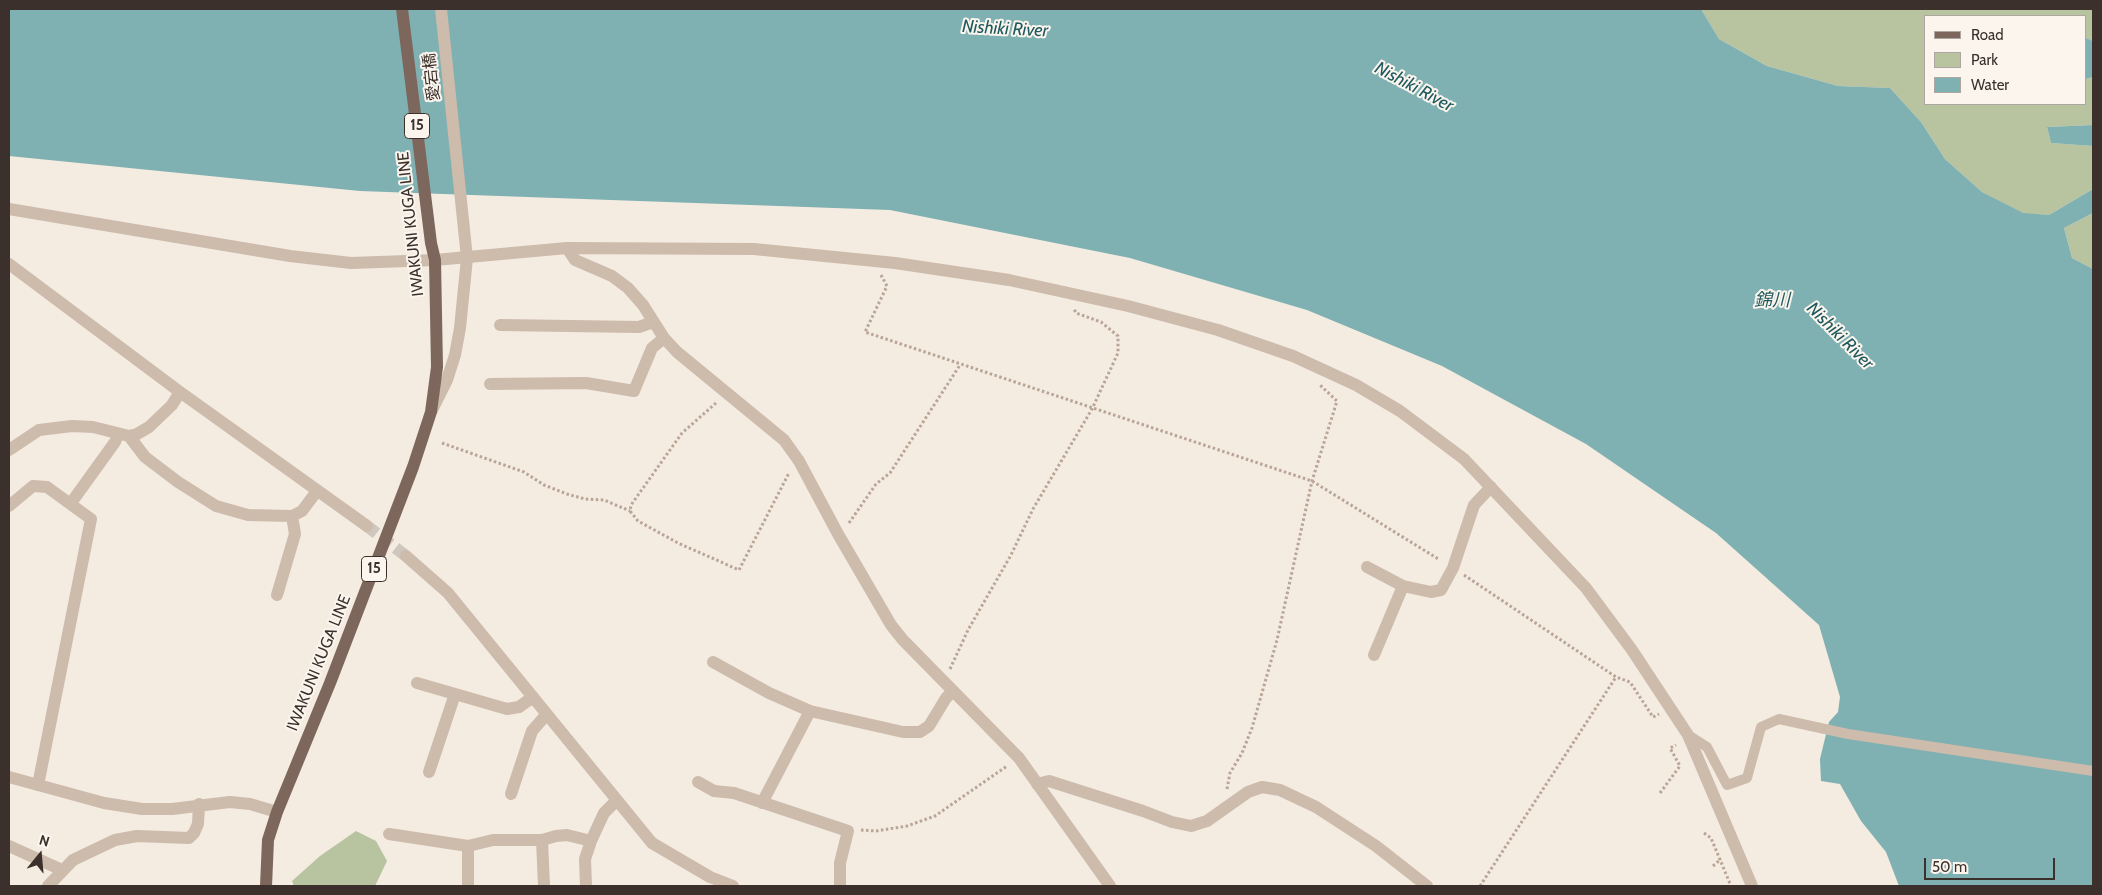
<!DOCTYPE html>
<html>
<head>
<meta charset="utf-8">
<style>
  body { margin:0 }
  #map { position:relative; width:2102px; height:895px; overflow:hidden; background:#f4ebe1; font-family:Cabin,sans-serif }
  canvas { display:block }
  .frame { position:absolute; inset:0; border:10px solid #3b302b; pointer-events:none }
  .legend { position:absolute; left:1924px; top:15px; width:162px; height:90px; box-sizing:border-box; background:#fbf5ee; border:1px solid #aea6a0; margin:0; padding:6px 9px; list-style:none; font-size:15px; color:#3b302b }
  .legend li { display:flex; align-items:center; gap:10px; height:25px }
  .legend b { width:25px; border:1px solid #aea6a0 }
  .north { position:absolute; left:15px; top:830px; width:50px; height:50px; -webkit-text-stroke:4px #fbf5ee; paint-order:stroke; rotate:17deg; font-size:14px; font-weight:700; line-height:20px; text-align:center; color:#3b302b }
  .north::after { content:''; display:block; margin:auto; width:18px; height:22px; background:#3b302b; clip-path:polygon(50% 0,100% 100%,50% 72%,0 100%) }
  .scale { position:absolute; left:1924px; top:858px; width:131px; height:22px; box-sizing:border-box; border:2px solid #3b302b; border-top:0; padding-left:6px; font-size:15px; line-height:18px; white-space:nowrap; color:#3b302b; -webkit-text-stroke:4px #fbf5ee; paint-order:stroke }
</style>
</head>
<body>
<div id="map">
<canvas width="2102" height="895"></canvas>
<div class="frame"></div>
<ul class="legend">
<li><b style="height:6px;background:#7d675c"></b>Road</li>
<li><b style="height:14px;background:#b8c4a0"></b>Park</li>
<li><b style="height:14px;background:#7fb0b2"></b>Water</li>
</ul>
<div class="north">N</div>
<div class="scale">50 m</div>
</div>
<script>
const g = document.querySelector('canvas').getContext('2d');
g.lineJoin = 'round';
function paint(path, color) {
  g.fillStyle = color;
  g.fill(path, 'evenodd');
}
function toPath(rows) {
  const path = new Path2D();
  for (const r of rows) {
    path.moveTo(r[0], r[1]);
    for (let i = 2; i < r.length; i += 2) path.lineTo(r[i], r[i + 1]);
  }
  return path;
}
function strokePath(path, color, width, dash) {
  g.strokeStyle = color;
  g.lineWidth = width;
  g.lineCap = dash ? 'butt' : 'round';
  g.setLineDash(dash || []);
  g.stroke(path);
}
function drawText(font, color, halo, rows, align = 'center') {
  g.font = font + ' Cabin,"Noto Sans JP",sans-serif';
  g.lineWidth = 4;
  g.setLineDash([]);
  g.textBaseline = 'middle';
  g.strokeStyle = halo;
  g.fillStyle = color;
  for (const [text, x, y, turn = 0] of rows) {
    g.save();
    g.translate(x, y);
    g.rotate((+turn || 0) * Math.PI / 180);
    g.textAlign = isNaN(turn) ? turn : align;
    if (halo) g.strokeText(text, 0, 0);
    g.fillText(text, 0, 0);
    g.restore();
  }
}
paint(toPath([
  [1701,9,2093,9,2093,41,2086,38,2086,16,1926,16,1926,104,2086,104,2086,79,2093,77,2093,125,2047,127,2051,143,2093,146,2093,189,2049,215,2023,214,1982,192,1945,159,1921,122,1890,88,1838,86,1767,66,1719,39],
  [2093,213,2093,269,2072,258,2064,228],
  [356,831,376,841,387,861,375,886,294,886,292,881,320,856]
]), '#b8c4a0');
paint(toPath([
  [9,9,1701,9,1719,39,1767,66,1838,86,1890,88,1921,122,1945,159,1982,192,2023,213,2049,215,2093,189,2093,213,2064,228,2072,258,2093,269,2093,886,1899,886,1886,852,1861,821,1840,784,1821,781,1820,759,1829,722,1838,712,1840,697,1819,625,1716,533,1586,444,1442,366,1307,310,1130,258,890,210,360,191,9,156],
  [2086,38,2093,41,2093,77,2086,79],
  [2093,125,2093,146,2051,143,2047,127]
]), '#7fb0b2');
strokePath(toPath([
  [367,526,406,556]
]), '#cfc6bd', 12, [12, 6]);
strokePath(toPath([
  [881,275,887,286,865,332,1312,481,1440,560],
  [716,403,682,433,631,505,630,511,638,521,678,543,739,570,789,473],
  [442,443,524,472,544,485,567,494,585,499,604,500,630,511],
  [849,523,876,484,890,473,960,365],
  [1464,575,1616,677,1630,682,1653,717,1659,714],
  [950,669,968,630,1011,555,1033,509,1092,409,1118,353,1118,336,1101,322,1076,313,1074,309],
  [1227,789,1230,773,1242,753,1252,728,1277,640,1312,481,1337,401,1320,385],
  [1660,793,1680,766,1670,748,1676,745],
  [861,830,876,831,907,826,935,816,1007,766],
  [1704,833,1711,838,1731,886],
  [1713,866,1721,859],
  [1480,886,1616,677]
]), '#b9a596', 3, [2.5, 2.5]);
strokePath(toPath([
  [1688,735,1707,747,1727,785,1747,778,1761,727,1779,719,1848,734,2093,771]
]), '#cdbbac', 10);
strokePath(toPath([
  [9,209,290,256,351,263,435,260],
  [567,248,575,260,612,276,628,288,643,305,664,338,677,352,784,440,799,461,838,534,891,625,903,640,1019,758,1110,886],
  [9,264,180,392,367,526],
  [500,325,639,327,653,322],
  [490,384,586,383,634,391,652,348,664,338],
  [432,410,447,380,455,355,460,328,467,258,441,9],
  [129,436,145,457,178,482,216,506,248,515,292,516,302,511,317,491],
  [9,450,39,430,72,426,93,427,129,436,137,434,149,427,172,405,180,392],
  [71,503,115,442,118,435],
  [9,506,33,486,47,487,91,519,38,785],
  [406,556,448,593,652,843,710,877,733,886],
  [1367,567,1403,586,1431,592,1441,590,1453,568,1474,505,1491,487],
  [277,595,295,534,292,516],
  [1374,655,1403,586],
  [713,662,769,693,810,711],
  [417,683,507,709,519,707,533,697],
  [429,772,455,694],
  [698,782,714,791,734,793,848,831,840,863,840,886],
  [1037,784,1049,781,1143,811,1172,822,1191,826,1207,821,1248,792,1262,787,1280,790,1316,807,1376,846,1427,886],
  [511,794,532,731,546,715],
  [762,803,810,711,903,732,920,732,929,726,946,698,953,691],
  [389,834,468,846],
  [542,840,544,886],
  [9,846,62,870],
  [48,886,73,860,115,840,137,836,189,838,194,833,198,824,199,804],
  [468,886,468,846,493,840,542,840,556,836,567,835,591,841,604,813,616,801],
  [586,886,585,859,591,841]
]), '#cdbbac', 12);
strokePath(toPath([
  [435,260,567,248,754,249,895,263,1009,280,1128,306,1218,330,1293,356,1356,385,1400,411,1464,459,1586,588,1632,650,1688,735,1752,886],
  [9,777,104,803,142,809,172,809,230,802,250,804,277,812]
]), '#cdbbac', 12);
strokePath(toPath([
  [266,886,268,840,277,812,330,683,413,467,431,412,437,367,435,260,431,243,402,9]
]), '#7d675c', 12);
for (const [x, y, w] of [
  [417,126,25],
  [374,569,25]
]) {
  const box = new Path2D();
  box.roundRect(x - w / 2, y - 12.5, w, 25, 4);
  g.fillStyle = '#fbf5ee';
  g.fill(box);
  strokePath(box, '#3b302b', 1);
}
drawText('bold 15px', '#3b302b', null, [
  ["15",417,126],
  ["15",374,569]
]);
drawText('16px', '#3b302b', '#fbf5ee', [
  ["愛宕橋",432,77,-96],
  ["IWAKUNI KUGA LINE",411,224,-96],
  ["IWAKUNI KUGA LINE",319,663,-68]
]);
drawText('italic 18px', '#1f5a5e', '#fbf5ee', [
  ["Nishiki River",1005,29,3],
  ["Nishiki River",1414,87,28],
  ["錦川",1772,301],
  ["Nishiki River",1840,336,45]
]);
</script>
</body>
</html>
